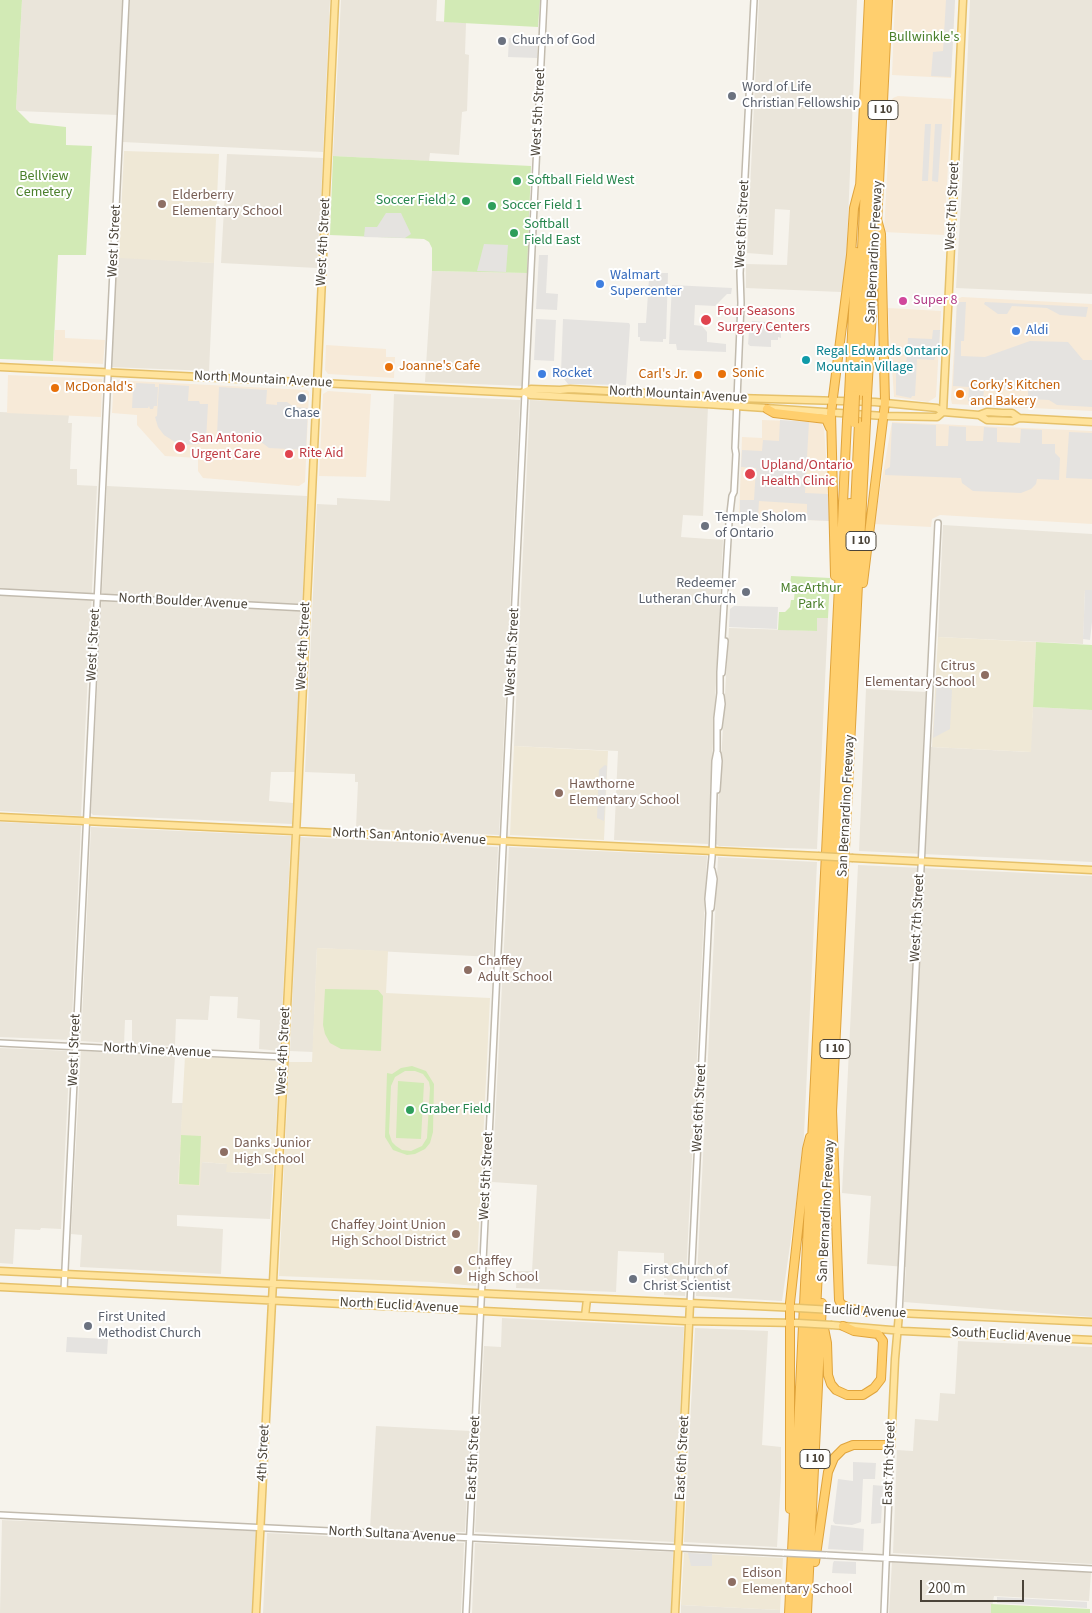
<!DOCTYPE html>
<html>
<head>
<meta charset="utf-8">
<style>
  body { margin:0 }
  #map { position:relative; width:1092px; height:1613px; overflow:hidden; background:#f6f3ec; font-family:"Source Sans 3",sans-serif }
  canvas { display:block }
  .scale { position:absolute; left:920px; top:1580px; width:104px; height:22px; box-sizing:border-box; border:2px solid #4b4439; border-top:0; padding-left:6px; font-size:15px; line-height:18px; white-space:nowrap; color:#4b4439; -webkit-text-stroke:4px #fff; paint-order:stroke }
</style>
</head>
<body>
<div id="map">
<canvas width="1092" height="1613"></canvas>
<div class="scale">200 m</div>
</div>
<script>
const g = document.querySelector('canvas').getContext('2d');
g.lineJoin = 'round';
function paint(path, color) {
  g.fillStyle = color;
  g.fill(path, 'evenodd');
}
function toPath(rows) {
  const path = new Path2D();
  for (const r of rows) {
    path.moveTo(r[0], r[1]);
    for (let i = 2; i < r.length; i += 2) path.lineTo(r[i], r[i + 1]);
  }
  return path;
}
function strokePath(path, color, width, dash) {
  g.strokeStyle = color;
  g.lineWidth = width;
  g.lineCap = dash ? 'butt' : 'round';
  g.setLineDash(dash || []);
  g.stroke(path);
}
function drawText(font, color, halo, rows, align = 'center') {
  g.font = font + ' "Source Sans 3",sans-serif';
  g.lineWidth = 4;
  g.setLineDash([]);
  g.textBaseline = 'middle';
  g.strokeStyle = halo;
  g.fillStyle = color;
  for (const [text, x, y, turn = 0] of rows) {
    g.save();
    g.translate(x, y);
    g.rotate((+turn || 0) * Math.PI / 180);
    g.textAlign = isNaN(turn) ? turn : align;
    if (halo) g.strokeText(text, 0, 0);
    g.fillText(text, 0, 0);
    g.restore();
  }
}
paint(toPath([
  [22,0,122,0,118,115,18,111,16,109],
  [130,0,330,0,323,152,123,142],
  [341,0,437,0,436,21,466,23,465,54,469,55,467,111,462,112,459,155,430,153,429,161,333,156],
  [759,0,857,0,846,269,841,292,746,288,746,264,787,265,790,210,775,209,773,255,747,253],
  [970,0,1092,0,1092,294,956,288,962,186],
  [227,154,323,158,317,268,221,263],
  [117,257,214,263,209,371,111,367],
  [432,271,527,273,523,386,425,382],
  [394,394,520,400,499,835,356,828,358,782,355,782,355,774,305,772,317,504,337,505,337,498,390,501],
  [530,400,708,407,703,516,683,515,681,537,723,540,708,844,614,840,618,751,514,746],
  [0,412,69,415,68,423,72,423,70,469,77,469,77,485,97,486,81,816,0,811],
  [107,486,307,496,295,772,271,772,269,801,293,803,292,824,93,815,91,813],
  [943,525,1092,534,1092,590,1085,590,1083,644,938,637],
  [817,618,828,618,817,849,719,846,716,844,729,628,817,631],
  [866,689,926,692,923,746,932,747,1030,752,1033,707,1092,710,1092,862,859,851],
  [0,822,81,826,71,1040,0,1037],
  [91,827,291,836,280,1051,259,1049,260,1020,237,1018,238,997,210,996,208,1020,176,1019,175,1046,132,1044,132,1020,125,1020,124,1044,81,1041],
  [300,837,498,847,493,957,317,948,313,1052,290,1051],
  [509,847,707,856,685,1296,664,1295,664,1253,618,1251,616,1292,516,1288,517,1271,532,1271,537,1185,492,1182],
  [718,857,817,862,803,1155,782,1301,696,1296],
  [858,865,1092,876,1092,1317,904,1302,906,1267,867,1264,871,1196,842,1193],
  [0,1048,70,1051,61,1229,41,1228,40,1230,15,1229,13,1264,0,1263],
  [81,1051,175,1056,172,1103,183,1103,178,1185,201,1162,227,1164,227,1172,273,1174,270,1219,177,1215,177,1226,223,1229,221,1274,80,1267,82,1235,71,1234],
  [502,1318,684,1327,674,1542,475,1532,484,1346,501,1347],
  [695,1328,768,1331,762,1445,781,1447,781,1478,777,1547,684,1542],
  [958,1341,1092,1347,1092,1564,893,1553,897,1450,913,1451,915,1419,938,1421,940,1393,955,1394],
  [376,1426,470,1431,465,1532,370,1529],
  [2,1520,258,1531,254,1613,0,1613],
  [267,1533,464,1543,461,1613,263,1613],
  [475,1543,673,1552,671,1613,472,1613],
  [892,1562,1091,1572,1089,1601,994,1596,991,1613,889,1613],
  [681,1605,780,1610,780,1613,681,1613]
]), '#eae5da');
paint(toPath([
  [895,0,955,0,951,78,892,75],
  [898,96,952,99,944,235,884,232,891,101,893,98],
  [962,297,1092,304,1092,411,952,404,951,399,957,299],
  [888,308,941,311,936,397,928,402,894,397],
  [55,330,65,330,65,338,105,340,103,364,53,361],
  [326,345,386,349,386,357,395,357,394,378,328,374,325,370],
  [8,375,102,379,101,417,7,413],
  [114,380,307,390,309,392,305,482,299,486,203,478,198,471,198,458,165,456,137,425,137,415,112,413],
  [328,391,371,394,366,477,319,476,323,394],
  [762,420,821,422,824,429,831,521,739,517,742,437,762,438],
  [892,422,1092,431,1092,524,940,515,932,519,931,527,874,524]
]), '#f7ead8');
paint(toPath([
  [124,151,219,154,214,263,119,258],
  [938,637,1036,642,1031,752,932,747],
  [514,746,608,751,604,840,510,835],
  [317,948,388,951,386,993,490,998,476,1286,431,1282,279,1276,289,1062,312,1062],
  [185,1056,280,1061,273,1174,226,1172,227,1164,202,1162,200,1186,178,1185],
  [684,1553,783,1558,780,1610,681,1605]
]), '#efe8d6');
paint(toPath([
  [0,0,22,0,16,109,30,123,66,127,66,145,92,146,86,255,58,255,53,361,0,359],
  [445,0,540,0,538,27,444,22],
  [333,156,531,166,527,273,432,271,432,248,429,242,424,239,330,235],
  [791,576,830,578,828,618,817,618,817,631,778,630,779,612,785,612,790,607,791,600,794,600,795,587,790,586],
  [1036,642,1092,645,1092,710,1033,707],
  [325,989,378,990,383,996,381,1051,341,1049,330,1043,325,1034,323,1025],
  [412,1066,426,1071,434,1084,433,1132,430,1143,425,1149,415,1154,407,1155,393,1150,385,1137,387,1073,392,1074,401,1068],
  [405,1071,415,1071,423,1074,429,1082,430,1088,427,1138,422,1146,411,1151,402,1150,396,1146,392,1142,389,1133,391,1086,395,1077],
  [398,1081,424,1083,421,1139,396,1138],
  [181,1135,201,1136,199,1185,179,1184],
  [991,1604,1090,1609,1090,1613,991,1613]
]), '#d2eab5');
paint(toPath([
  [946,0,955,0,951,77,931,76,933,52,943,51],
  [509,38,531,40,533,44,537,44,537,58,508,57],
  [925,124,931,124,928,181,922,181],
  [935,124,942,124,938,182,932,181],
  [386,213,401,213,411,234,405,238,364,237,365,227,377,227],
  [484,244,508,245,506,272,477,271],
  [539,255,548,255,546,293,558,294,557,310,536,309],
  [659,273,668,273,666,339,663,339,663,342,640,341,640,337,638,337,638,323,646,323,649,279,658,279],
  [672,285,732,288,731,294,727,294,715,306,695,305,694,325,702,326,707,332,707,342,726,344,726,352,677,350,676,344,669,344],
  [957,302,966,302,964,341,961,341,961,356,985,357,1030,341,1068,342,1083,360,1092,360,1092,407,1057,405,1049,400,1028,399,1028,389,984,387,983,402,968,401,969,387,953,386],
  [985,302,1088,307,1086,317,1060,315,1047,308,1012,306,1007,314,998,314,984,304],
  [536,319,556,320,554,361,534,360],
  [563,319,629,323,630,325,626,385,568,384,564,379,561,372],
  [752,321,780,323,781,338,778,337,778,340,771,340,771,347,750,346,748,344,749,332,751,330],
  [933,330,940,330,939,349,934,360,917,359,915,396,912,396,911,398,896,395,896,367,906,367,908,338,932,339],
  [136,383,155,384,155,387,158,387,157,406,154,406,153,409,150,409,149,406,148,408,132,408,133,388,136,388],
  [159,384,189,386,188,401,199,401,200,404,208,404,206,441,199,444,183,445,175,442,164,435,158,427,155,417,157,416],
  [219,387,267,390,266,404,277,405,277,402,287,402,294,407,308,408,306,450,269,448,256,438,217,436],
  [780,420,809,422,805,493,828,494,831,521,807,520,807,504,759,501,758,517,740,516,740,500,754,500,756,468,741,467,742,450,762,451,763,440,779,441],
  [892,423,936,425,936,446,948,446,949,426,966,427,966,441,983,441,984,427,997,428,997,442,1020,443,1021,429,1042,430,1042,444,1055,444,1055,453,1060,458,1059,480,1037,479,1036,484,1031,489,1021,493,973,491,962,483,961,478,885,475,885,470,890,467],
  [1069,432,1092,433,1092,479,1066,478],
  [1085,590,1092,590,1092,622,1090,640,1083,639],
  [734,606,778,607,777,629,729,627,730,609],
  [937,680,952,690,950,729,933,738],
  [605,765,607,766,604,821,597,818,599,770],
  [67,1337,108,1339,107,1354,66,1352],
  [853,1462,876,1463,875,1479,863,1479,861,1522,852,1525,835,1524,833,1521,838,1479,853,1481],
  [873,1485,883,1486,881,1523,871,1524],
  [831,1525,864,1529,863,1551,828,1549],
  [688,1553,712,1554,712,1566,691,1566],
  [834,1561,856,1562,856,1574,832,1573,833,1563],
  [997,1597,1087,1602,1087,1608,997,1603]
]), '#e5e3e0');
const minor = toPath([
  [0,592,306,608],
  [722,673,725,641],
  [719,727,722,704,721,696],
  [717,790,719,761,718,754],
  [711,908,714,879,712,870],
  [0,1043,284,1057],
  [64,1290,126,0],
  [690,1304,709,913,708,899,712,857,715,761,717,751,717,718,720,693,720,672,729,522,732,496,734,492,736,454,735,448,741,303,740,273,754,0],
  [899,1314,938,523],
  [0,1515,784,1553],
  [826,1555,1092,1569],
  [466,1613,544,0],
  [884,1613,891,1445]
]);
const major = toPath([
  [0,367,521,393,531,389,560,390,570,389,737,398,875,402,937,408,943,412,979,415,987,420,1012,421,1019,418,1092,422],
  [525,392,530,395,706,404,884,416,937,417,943,412],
  [943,412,963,0],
  [979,415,987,412,1003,413,1012,413,1019,418],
  [0,817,818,856],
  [853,858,1092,870],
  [0,1271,798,1308],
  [0,1287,685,1321,798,1323],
  [833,1310,1092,1322],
  [585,1316,587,1299],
  [832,1325,903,1331,1092,1340],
  [891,1445,895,1359,899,1314],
  [256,1613,297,814,335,0],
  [675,1613,690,1304]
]);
const highway = toPath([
  [860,188,869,0],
  [877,223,888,0],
  [849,395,856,252],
  [855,395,874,0],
  [860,396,869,258,881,0],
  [867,396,876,244],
  [767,409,774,413,826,419,830,428],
  [835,576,831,413,851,255,854,208,860,185],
  [863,583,885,403,881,234,877,219],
  [832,1110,839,1300,841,1304,849,1308,866,1312],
  [832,1112,866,422],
  [824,1328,827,1343,828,1375,831,1384,836,1390,847,1395,863,1395,874,1388,881,1379,883,1341,878,1334,854,1331,843,1326],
  [790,1509,790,1303,807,1149,810,1137],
  [815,1562,828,1472,834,1458,843,1449,853,1445,891,1445],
  [789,1613,847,421],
  [795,1613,850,503],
  [801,1613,842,789,859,422],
  [807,1613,822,1303]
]);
strokePath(minor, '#c2bbae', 8);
strokePath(major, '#e6c16a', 9);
strokePath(highway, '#e0a43c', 10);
strokePath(minor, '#fff', 5);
strokePath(major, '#ffe39c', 6);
strokePath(highway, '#ffcf6e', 8);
const minorBridge = toPath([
  [784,1553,826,1555]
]);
const majorBridge = toPath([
  [818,856,853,858],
  [798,1308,833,1310],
  [798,1323,832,1325]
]);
const highwayBridge = toPath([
  [847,421,849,395],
  [866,422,867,396],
  [854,423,855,395]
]);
strokePath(minorBridge, '#c2bbae', 8, []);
strokePath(majorBridge, '#e6c16a', 9, []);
strokePath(highwayBridge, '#e0a43c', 10, []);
strokePath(minorBridge, '#fff', 5);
strokePath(majorBridge, '#ffe39c', 6);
strokePath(highwayBridge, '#ffcf6e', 8);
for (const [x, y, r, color] of [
  [502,41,5,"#6b7280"],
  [732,96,5,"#6b7280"],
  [517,181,5,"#2e9e5b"],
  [466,201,5,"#2e9e5b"],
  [162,204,5,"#8d6e63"],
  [492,206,5,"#2e9e5b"],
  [514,233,5,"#2e9e5b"],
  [600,284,5,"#3f7fe0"],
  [903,301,5,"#d1479c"],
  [706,320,6,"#e0444e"],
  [1016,331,5,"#3f7fe0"],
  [806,360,5,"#0f9aa8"],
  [389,367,5,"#e8710a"],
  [542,374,5,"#3f7fe0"],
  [722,374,5,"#e8710a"],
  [698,375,5,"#e8710a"],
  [55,388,5,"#e8710a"],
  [960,394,5,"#e8710a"],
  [302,398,5,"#5c6f8a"],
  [180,447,6,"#e0444e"],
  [289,454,5,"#e0444e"],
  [750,474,6,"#e0444e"],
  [705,526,5,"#6b7280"],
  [746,592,5,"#6b7280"],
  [985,675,5,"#8d6e63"],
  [559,793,5,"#8d6e63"],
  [468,970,5,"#8d6e63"],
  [410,1110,5,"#2e9e5b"],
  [224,1152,5,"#8d6e63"],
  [456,1234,5,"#8d6e63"],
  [458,1270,5,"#8d6e63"],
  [633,1279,5,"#6b7280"],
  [88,1326,5,"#6b7280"],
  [732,1582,5,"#8d6e63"]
]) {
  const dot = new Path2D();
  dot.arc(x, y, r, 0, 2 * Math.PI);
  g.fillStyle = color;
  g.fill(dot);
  strokePath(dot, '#fff', 2);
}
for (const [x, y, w] of [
  [883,110,30],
  [861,541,30],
  [835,1049,30],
  [815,1459,30]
]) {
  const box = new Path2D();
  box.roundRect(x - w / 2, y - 9.5, w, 19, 4);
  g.fillStyle = '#fff';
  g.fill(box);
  strokePath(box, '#4b4439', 1);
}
drawText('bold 12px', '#4b4439', null, [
  ["I 10",883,110],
  ["I 10",861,541],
  ["I 10",835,1049],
  ["I 10",815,1459]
]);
drawText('14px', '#4a7f2a', '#fff', [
  ["Bullwinkle's",924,38],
  ["Bellview",44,177],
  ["Cemetery",44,193],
  ["MacArthur",811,589],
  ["Park",811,605]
]);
drawText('14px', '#5b616d', '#fff', [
  ["Church of God",512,41],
  ["Word of Life",742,88],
  ["Christian Fellowship",742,104],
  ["Temple Sholom",715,518],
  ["of Ontario",715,534],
  ["Redeemer",736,584,"right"],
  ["Lutheran Church",736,600,"right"],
  ["First Church of",643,1271],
  ["Christ Scientist",643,1287],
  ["First United",98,1318],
  ["Methodist Church",98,1334]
], 'left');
drawText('14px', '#4b4439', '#fff', [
  ["West 5th Street",539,112,-87],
  ["West 7th Street",953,206,-87],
  ["West 6th Street",743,224,-87],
  ["West I Street",115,241,-87],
  ["West 4th Street",324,242,-87],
  ["San Bernardino Freeway",875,252,-87],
  ["North Mountain Avenue",263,380,3],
  ["North Mountain Avenue",678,395,3],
  ["North Boulder Avenue",183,602,3],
  ["West I Street",94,645,-87],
  ["West 4th Street",304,646,-87],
  ["West 5th Street",513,652,-87],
  ["San Bernardino Freeway",847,806,-87],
  ["North San Antonio Avenue",409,837,3],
  ["West 7th Street",918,918,-87],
  ["West I Street",75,1050,-88],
  ["North Vine Avenue",157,1051,3],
  ["West 4th Street",284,1051,-87],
  ["West 6th Street",700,1108,-87],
  ["West 5th Street",487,1176,-87],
  ["San Bernardino Freeway",827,1211,-87],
  ["North Euclid Avenue",399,1306,3],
  ["Euclid Avenue",865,1312,3],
  ["South Euclid Avenue",1011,1336,3],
  ["4th Street",264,1453,-87],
  ["East 5th Street",474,1458,-87],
  ["East 6th Street",683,1458,-87],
  ["East 7th Street",890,1463,-88],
  ["North Sultana Avenue",392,1535,3]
]);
drawText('14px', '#27864d', '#fff', [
  ["Softball Field West",527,181],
  ["Soccer Field 2",456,201,"right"],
  ["Soccer Field 1",502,206],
  ["Softball",524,225],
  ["Field East",524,241],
  ["Graber Field",420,1110]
], 'left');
drawText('14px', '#785e54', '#fff', [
  ["Elderberry",172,196],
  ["Elementary School",172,212],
  ["Citrus",975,667,"right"],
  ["Elementary School",975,683,"right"],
  ["Hawthorne",569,785],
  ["Elementary School",569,801],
  ["Chaffey",478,962],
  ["Adult School",478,978],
  ["Danks Junior",234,1144],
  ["High School",234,1160],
  ["Chaffey Joint Union",446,1226,"right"],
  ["High School District",446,1242,"right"],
  ["Chaffey",468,1262],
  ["High School",468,1278],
  ["Edison",742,1574],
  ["Elementary School",742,1590]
], 'left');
drawText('14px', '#366cbe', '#fff', [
  ["Walmart",610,276],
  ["Supercenter",610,292],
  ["Aldi",1026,331],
  ["Rocket",552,374]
], 'left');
drawText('14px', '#b23c85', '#fff', [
  ["Super 8",913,301]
], 'left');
drawText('14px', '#be3a42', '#fff', [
  ["Four Seasons",717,312],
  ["Surgery Centers",717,328],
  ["San Antonio",191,439],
  ["Urgent Care",191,455],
  ["Rite Aid",299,454],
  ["Upland/Ontario",761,466],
  ["Health Clinic",761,482]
], 'left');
drawText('14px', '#0d838f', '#fff', [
  ["Regal Edwards Ontario",816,352],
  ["Mountain Village",816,368]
], 'left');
drawText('14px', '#c56008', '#fff', [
  ["Joanne's Cafe",399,367],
  ["Sonic",732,374],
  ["Carl's Jr.",688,375,"right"],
  ["Corky's Kitchen",970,386],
  ["and Bakery",970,402],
  ["McDonald's",65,388]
], 'left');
drawText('14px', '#4e5e75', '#fff', [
  ["Chase",302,414]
]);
</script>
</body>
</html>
